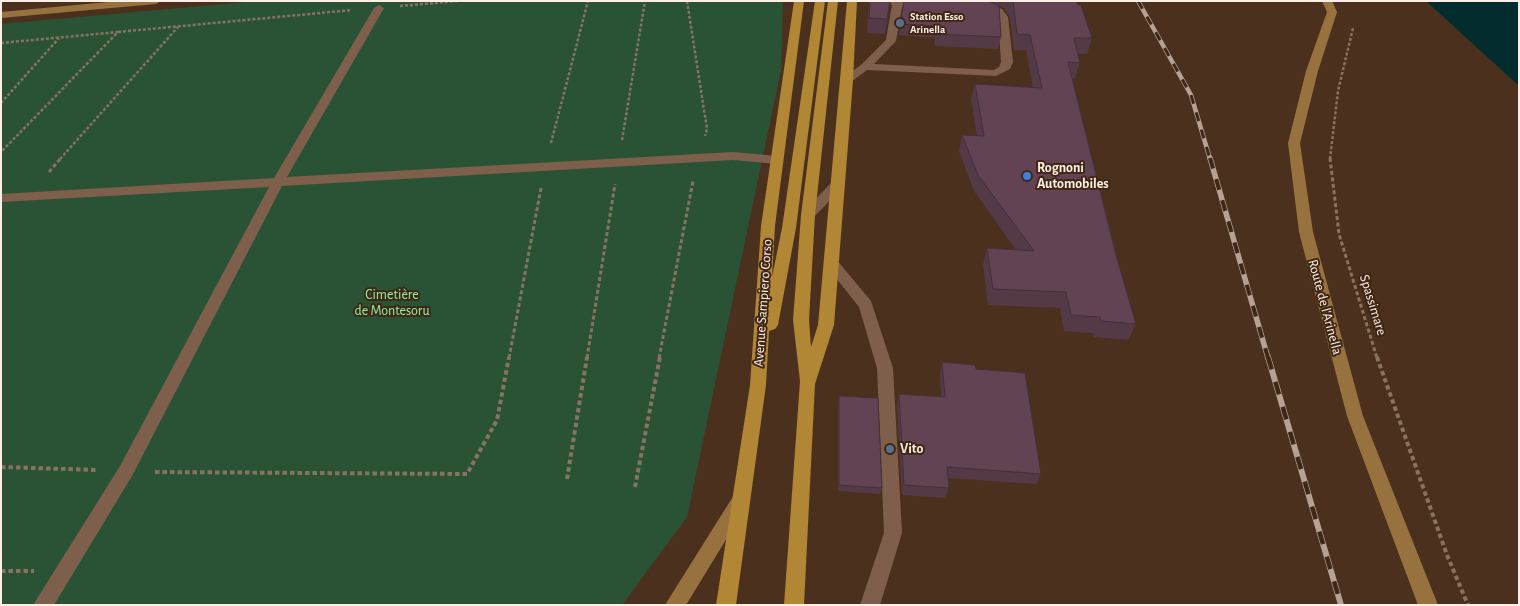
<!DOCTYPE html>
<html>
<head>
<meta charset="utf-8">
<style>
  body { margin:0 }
  #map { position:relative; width:1520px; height:606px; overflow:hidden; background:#4b311d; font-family:"Alegreya Sans",sans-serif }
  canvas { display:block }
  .frame { position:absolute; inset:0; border:2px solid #fdefe6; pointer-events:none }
</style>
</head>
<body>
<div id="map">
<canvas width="1520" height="606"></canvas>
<div class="frame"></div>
</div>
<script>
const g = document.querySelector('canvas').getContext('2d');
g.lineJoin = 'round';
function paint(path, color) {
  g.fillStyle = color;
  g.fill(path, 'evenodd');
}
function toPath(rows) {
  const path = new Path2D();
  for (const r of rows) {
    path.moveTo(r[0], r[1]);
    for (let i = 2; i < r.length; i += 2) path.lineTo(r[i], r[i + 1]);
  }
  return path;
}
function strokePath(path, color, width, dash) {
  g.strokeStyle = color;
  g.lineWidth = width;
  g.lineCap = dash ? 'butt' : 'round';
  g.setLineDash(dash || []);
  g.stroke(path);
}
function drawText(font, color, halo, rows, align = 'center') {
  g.font = font + ' "Alegreya Sans",sans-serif';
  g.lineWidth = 4;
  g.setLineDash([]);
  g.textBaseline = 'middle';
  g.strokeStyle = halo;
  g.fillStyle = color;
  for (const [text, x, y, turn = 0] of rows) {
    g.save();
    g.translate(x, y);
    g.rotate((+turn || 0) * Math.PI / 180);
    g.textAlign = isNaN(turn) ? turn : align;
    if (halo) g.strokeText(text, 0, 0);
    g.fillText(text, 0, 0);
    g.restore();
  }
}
paint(toPath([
  [258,1,783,1,781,70,687,517,622,605,1,605,1,24]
]), '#2a5336');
paint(toPath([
  [1426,1,1519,1,1519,86,1449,22]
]), '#032c2f');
strokePath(toPath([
  [687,1,707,129,705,136],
  [400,6,458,1],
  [118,32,352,10],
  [1,43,118,32,1,152],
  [1,103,59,38],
  [622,140,645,1],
  [551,143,588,1],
  [60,159,178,27],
  [1330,159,1338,91,1353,28]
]), '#887262', 2.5, [3, 2]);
strokePath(toPath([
  [1330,158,1339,234,1377,358],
  [49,172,61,158],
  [509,358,541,188],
  [587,358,615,184],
  [659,358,693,181]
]), '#887262', 3, [4, 2.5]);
strokePath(toPath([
  [1377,357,1447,555,1468,605],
  [1,467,97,470],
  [155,472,467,474,497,420,509,357],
  [567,479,587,357],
  [635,487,660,357],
  [1,571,34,571]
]), '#887262', 4, [4.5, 3]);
paint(toPath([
  [888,1,924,1,928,4,923,7,902,7,896,41,874,64,994,70,999,67,1001,62,998,17,994,13,977,9,976,7,981,4,1002,9,1008,17,1013,62,1010,69,996,76,867,70,851,82,843,82,843,78,861,65,886,40,892,5,888,1],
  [379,5,384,8,287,177,733,152,777,156,783,160,777,164,733,160,282,186,132,476,54,605,33,605,120,466,269,187,1,202,1,194,274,178,374,8,379,5],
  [838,180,843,181,845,184,843,187,813,218,803,218,801,215,803,212,833,181,838,180],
  [831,258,836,259,871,301,893,368,902,533,880,605,860,605,884,533,877,368,859,307,824,263,831,258]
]), '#7d5f4b');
paint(toPath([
  [119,1,161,1,156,4,1,18,1,12,119,1],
  [1322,1,1332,1,1337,12,1318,71,1300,143,1313,232,1363,416,1438,605,1418,605,1347,416,1299,232,1288,143,1306,71,1327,12,1322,1],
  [740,493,746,495,749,501,746,507,686,605,665,605,734,495,740,493]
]), '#97723f');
paint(toPath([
  [794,1,804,1,775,226,772,277,782,228,815,1,825,1,796,228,778,325,775,329,769,331,766,385,736,605,716,605,750,385,761,226,794,1],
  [828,1,838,1,815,215,809,320,811,347,818,325,847,1,857,1,853,80,834,325,815,384,804,605,784,605,800,381,793,320,801,215,828,1]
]), '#b18634');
const railFar2 = toPath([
  [1138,1,1191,95,1210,159]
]);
const railFar1 = toPath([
  [1210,158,1268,358]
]);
const rail = toPath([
  [1268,357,1341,605]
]);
strokePath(railFar2, '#b5a294', 4.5);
strokePath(railFar1, '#b5a294', 5.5);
strokePath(rail, '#b5a294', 6);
strokePath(railFar2, '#402713', 3, [9]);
strokePath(railFar1, '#402713', 4, [11]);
strokePath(rail, '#402713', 4.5, [13]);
paint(toPath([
  [869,1,891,1,885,34,867,33],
  [904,1,1076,1,1092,38,1087,54,1078,54,1080,63,1075,78,1072,78,1116,255,1136,324,1128,340,1094,337,1093,333,1064,331,1060,308,988,305,983,265,987,248,1016,250,974,191,959,151,962,135,977,136,971,99,975,84,1033,87,1026,50,1014,50,1010,17,1004,8,999,6,1001,37,998,49,935,46,935,38,899,35],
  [942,362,976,369,1041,474,1036,484,948,478,949,488,945,498,902,495,897,405,899,394,941,396,940,373],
  [839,396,882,488,880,494,838,491,838,402]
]), '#543a47');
paint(toPath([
  [890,1,890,6,885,34,887,19]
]), '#452f3a');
const building = toPath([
  [870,1,890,1,887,19,869,18,870,1],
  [904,1,989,1,999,6,1001,37,937,34,937,26,900,24,904,1],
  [1013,1,1076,1,1078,5,1081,5,1092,38,1074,38,1080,63,1068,62,1116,255,1136,324,1101,321,1100,317,1071,315,1066,292,993,289,987,248,1034,251,978,175,962,135,984,136,975,84,1042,88,1030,35,1017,34,1013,1],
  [942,362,975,365,976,369,1025,373,1041,474,947,467,949,488,904,485,899,394,945,397,942,362],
  [839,396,878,398,882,488,839,485,839,396]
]);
paint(building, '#624353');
strokePath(building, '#452f3a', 1);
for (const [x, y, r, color] of [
  [900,23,5,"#5c6f8a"],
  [1027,176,5,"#3f7fe0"],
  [890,449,5,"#5c6f8a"]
]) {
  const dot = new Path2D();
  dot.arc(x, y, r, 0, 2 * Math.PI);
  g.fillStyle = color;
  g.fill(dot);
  strokePath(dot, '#402713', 2);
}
drawText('bold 11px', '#fdefe6', '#402713', [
  ["Station Esso",910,17],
  ["Arinella",910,30]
], 'left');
drawText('bold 14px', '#fdefe6', '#402713', [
  ["Rognoni",1037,168],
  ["Automobiles",1037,184],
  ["Vito",900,449]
], 'left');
drawText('14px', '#8cf1a9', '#402713', [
  ["Cimetière",392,295],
  ["de Montesoru",392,311]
]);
drawText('14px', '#fdefe6', '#402713', [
  ["Avenue Sampiero Corso",763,303,-86],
  ["Spassimare",1373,305,73],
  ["Route de l'Arinella",1325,307,75]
]);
</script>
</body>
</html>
